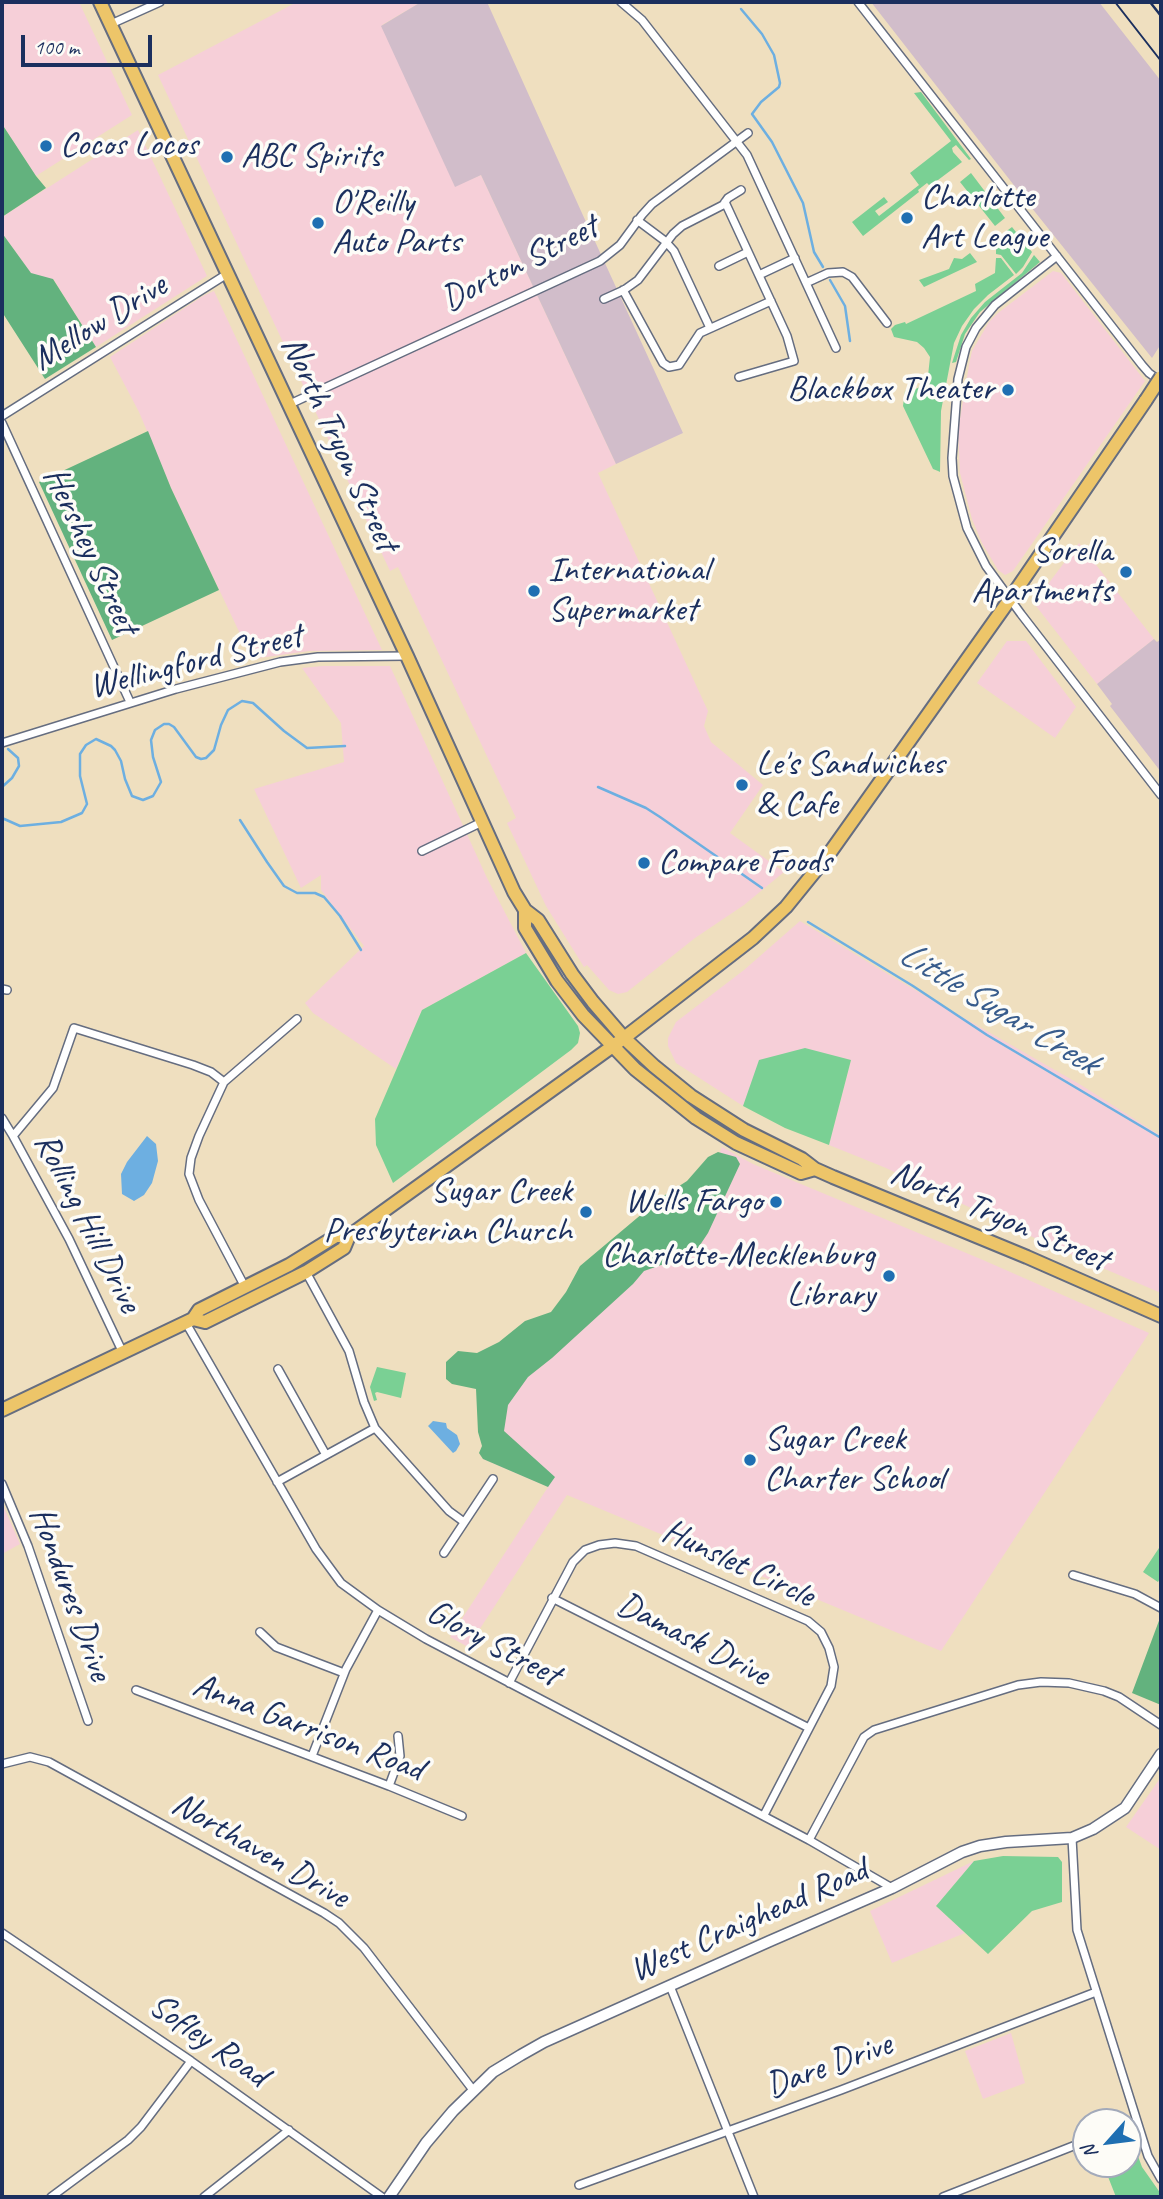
<!DOCTYPE html>
<html>
<head>
<meta charset="utf-8">
<style>
  body { margin:0 }
  #map { position:relative; width:1163px; height:2199px; overflow:hidden; background:#efdfbf; font-family:Caveat,sans-serif }
  canvas { display:block }
  .frame { position:absolute; inset:0; border:4px solid #1b2f5e; pointer-events:none }
  .north { position:absolute; left:1072px; top:2108px; width:70px; height:70px; box-sizing:border-box; background:#fdfcf7; border:2px solid #a3aaba; border-radius:50%; rotate:242deg; font-size:19px; font-weight:700; line-height:28px; text-align:center; color:#1b2f5e }
  .north::after { content:''; display:block; margin:auto; width:24px; height:32px; background:#1f6fb2; clip-path:polygon(50% 0,100% 100%,50% 72%,0 100%) }
  .scale { position:absolute; left:21px; top:35px; width:131px; height:32px; box-sizing:border-box; border:4px solid #1b2f5e; border-top:0; padding-left:9px; font-size:21px; line-height:24px; white-space:nowrap; color:#1b2f5e; -webkit-text-stroke:5px #fdfcf7; paint-order:stroke }
</style>
</head>
<body>
<div id="map">
<canvas width="1163" height="2199"></canvas>
<div class="frame"></div>
<div class="north">N</div>
<div class="scale">100 m</div>
</div>
<script>
const g = document.querySelector('canvas').getContext('2d');
g.lineJoin = 'round';
function paint(path, color) {
  g.fillStyle = color;
  g.fill(path, 'evenodd');
}
function toPath(rows) {
  const path = new Path2D();
  for (const r of rows) {
    path.moveTo(r[0], r[1]);
    for (let i = 2; i < r.length; i += 2) path.lineTo(r[i], r[i + 1]);
  }
  return path;
}
function strokePath(path, color, width, dash) {
  g.strokeStyle = color;
  g.lineWidth = width;
  g.lineCap = dash ? 'butt' : 'round';
  g.setLineDash(dash || []);
  g.stroke(path);
}
function drawText(font, color, halo, rows, align = 'center') {
  g.font = font + ' Caveat,sans-serif';
  g.lineWidth = 7;
  g.setLineDash([]);
  g.textBaseline = 'middle';
  g.strokeStyle = halo;
  g.fillStyle = color;
  for (const [text, x, y, turn = 0] of rows) {
    g.save();
    g.translate(x, y);
    g.rotate((+turn || 0) * Math.PI / 180);
    g.textAlign = isNaN(turn) ? turn : align;
    if (halo) g.strokeText(text, 0, 0);
    g.fillText(text, 0, 0);
    g.restore();
  }
}
paint(toPath([
  [2,2,79,2,132,115,36,176,2,124],
  [297,2,421,2,382,25,455,186,481,175,616,464,598,473,708,711,704,726,711,742,763,785,730,833,784,872,744,905,695,938,627,992,618,994,609,990,587,965,584,967,546,906,507,823,516,818,398,567,390,571,158,75],
  [138,130,207,276,96,347,54,280,31,274,2,233,2,217],
  [1053,271,1061,273,1145,381,1013,571,1005,575,998,570,982,543,972,519,960,473,958,431,969,365,972,351,989,322,998,313],
  [214,291,215,293,382,650,309,651,252,659,171,488,139,412,110,357,203,296],
  [1079,543,1154,639,1097,684,1036,606,1039,596],
  [1007,641,1026,641,1076,707,1055,738,977,683],
  [323,666,390,666,487,878,526,953,422,1010,396,1069,313,1013,305,1003,364,946,321,890,321,875,301,888,254,789,344,762,341,723,302,668],
  [800,921,896,979,1081,1085,1161,1136,1161,1293,1056,1248,886,1168,829,1145,851,1060,760,1060,743,1106,676,1063,668,1046,668,1038,676,1022,744,970],
  [722,1147,753,1164,983,1260,1149,1333,941,1651,567,1495,468,1647,450,1637,548,1487,483,1459,489,1405,614,1276,677,1252],
  [2,1503,20,1544,2,1554],
  [1161,1777,1161,1850,1126,1827],
  [974,1861,936,1906,965,1933,892,1963,870,1911],
  [1011,2033,1025,2083,983,2099,965,2051]
]), '#f6cfd8');
paint(toPath([
  [421,2,487,2,581,211,683,433,616,464,481,175,455,187,381,26],
  [871,2,1099,2,1161,81,1161,344,1152,358,1027,202],
  [1154,639,1157,642,1161,639,1161,772,1110,706,1112,704,1097,684]
]), '#d1bdca');
paint(toPath([
  [921,92,971,159,969,160,956,145,952,148,953,152,962,162,930,186,927,183,918,190,919,192,863,236,852,222,884,197,888,202,875,211,879,216,919,185,910,173,951,141,914,93],
  [971,173,1005,218,995,226,960,182],
  [1012,227,1032,252,1023,267,1016,274,1001,255,996,254,996,239],
  [970,253,977,262,924,287,919,280,949,269,954,258,962,259],
  [1034,255,1040,262,980,312,965,334,956,362,952,363,961,335,971,318,985,302,1022,273],
  [996,258,1001,258,1014,275,988,295,974,309,962,326,954,343,941,411,940,472,938,471,933,469,903,406,905,391,910,388,914,390,925,384,928,376,930,357,924,348,917,342,894,337,891,329,895,325,905,322,906,324,976,291,975,284,995,273],
  [526,953,578,1026,580,1033,578,1043,571,1050,393,1183,376,1145,375,1119,422,1010],
  [805,1048,851,1060,829,1145,785,1128,743,1106,759,1060],
  [377,1367,406,1373,401,1398,377,1392,375,1393,377,1400,374,1401,370,1387],
  [1159,1548,1161,1549,1161,1577,1158,1582,1143,1572],
  [1003,1856,1058,1857,1062,1862,1062,1902,1032,1911,988,1954,936,1906,974,1861],
  [1129,2132,1142,2167,1161,2194,1161,2197,1116,2197,1103,2164,1128,2164]
]), '#7ad094');
paint(toPath([
  [2,124,36,176,46,188,2,217],
  [2,233,31,273,53,279,96,347,45,379,2,312],
  [148,431,171,488,219,590,112,640,39,482],
  [718,1152,736,1157,740,1164,708,1233,698,1248,681,1258,644,1271,633,1284,552,1358,528,1377,508,1405,504,1431,555,1477,548,1487,483,1459,479,1453,482,1446,478,1432,476,1389,452,1384,446,1379,446,1362,458,1351,477,1353,499,1342,525,1321,551,1312,566,1292,580,1266,662,1197,687,1181,708,1157],
  [1160,1618,1161,1619,1161,1705,1132,1693]
]), '#63b27e');
paint(toPath([
  [147,1136,156,1144,158,1161,152,1183,144,1195,134,1201,122,1194,121,1174,127,1162],
  [433,1421,446,1423,447,1428,457,1435,460,1444,456,1451,453,1453,428,1426]
]), '#6dafe1');
strokePath(toPath([
  [741,9,762,34,774,55,780,83,779,87,761,102,752,114,772,142,803,203,814,252,823,267],
  [830,280,845,306,850,341],
  [2,787,12,778,19,766,18,758,8,749],
  [598,787,646,808,660,817,762,888],
  [2,818,20,826,61,822,82,813,87,804,80,776,80,754,86,745,96,739,111,746,115,750,121,761,125,779,132,796,143,800,153,796,161,782,153,757,151,740,155,730,164,724,169,724,174,727,196,757,201,759,206,758,214,750,221,725,228,710,242,701,253,703,284,731,307,748,345,746],
  [240,820,267,862,284,886,297,893,315,893,324,897,340,916,361,950],
  [738,873,739,864],
  [808,922,913,986,987,1035,1161,1138]
]), '#6dafe1', 2.5);
const minor = toPath([
  [621,2,642,20,747,155,836,348],
  [858,2,1142,365,1149,373,1160,381],
  [111,24,160,2],
  [725,202,787,336,794,361,739,377],
  [637,220,665,241,674,251,710,328],
  [1057,256,995,305,976,328,966,347,958,379,952,458,953,476,967,528,986,566,1021,614,1161,795],
  [719,266,748,252],
  [759,275,795,258],
  [806,283,828,273,843,272,852,277,887,323],
  [623,290,663,363,669,367,679,365,700,333,771,301],
  [604,299,624,290,638,280,673,234,682,226,723,205,728,198,741,190],
  [290,404,600,261,620,245,642,215,652,204,748,133],
  [2,416,227,274],
  [2,423,130,702],
  [2,743,176,689,280,662,318,657,407,656],
  [422,851,482,822],
  [2,989,7,990],
  [2,1118,13,1136,69,1239,123,1353],
  [13,1136,53,1088,74,1028,193,1065,211,1072,224,1082],
  [306,1272,349,1351,364,1402,375,1428,449,1511,464,1522],
  [245,1287,199,1200,189,1174,191,1158,199,1136,224,1082,297,1019],
  [186,1323,316,1549,341,1583,378,1610,426,1639,809,1840,892,1888],
  [278,1369,326,1455],
  [277,1482,375,1428],
  [2,1484,28,1546,88,1721],
  [444,1553,493,1479],
  [1073,1575,1135,1594,1161,1608],
  [552,1598,809,1728],
  [260,1632,276,1647,344,1673],
  [509,1683,573,1562,585,1550,599,1545,615,1543,636,1546,808,1621,821,1632,829,1648,834,1667,831,1686,764,1815],
  [136,1690,389,1786,462,1816],
  [312,1756,346,1669,378,1610],
  [2,1764,30,1757,49,1762,324,1913,339,1923,364,1948,473,2090],
  [389,1786,400,1756,398,1736],
  [1072,1838,1077,1930,1148,2156,1161,2179],
  [809,1840,864,1737,874,1730,1018,1685,1041,1682,1069,1683,1104,1691,1119,1697,1161,1725],
  [2,1933,191,2061,382,2197],
  [670,1986,754,2197],
  [579,2185,841,2090,1096,1992],
  [51,2197,128,2140,141,2127,191,2061],
  [204,2197,289,2130],
  [943,2197,1086,2141]
]);
const tertiary = toPath([
  [389,2197,426,2143,453,2111,493,2072,521,2055,544,2042,770,1941,892,1888,962,1852,980,1846,1006,1842,1072,1838,1093,1829,1125,1808,1161,1754]
]);
const primary = toPath([
  [100,2,407,656,514,892,525,910,538,920,572,974,593,1002,624,1038,654,1066,691,1096,744,1130,802,1159,815,1169,833,1177,1027,1257,1161,1316],
  [525,910,525,928,557,981,583,1015,635,1069,696,1118,736,1143,801,1173,815,1169],
  [193,1319,205,1322,306,1272,344,1248,349,1236],
  [2,1410,193,1319,199,1310,289,1265,336,1236,349,1236,624,1038,753,938,786,907,829,854,1010,599,1146,400]
]);
strokePath(minor, '#656d80', 10);
strokePath(tertiary, '#656d80', 13);
strokePath(primary, '#656d80', 16);
strokePath(minor, '#fff', 7);
strokePath(tertiary, '#fff', 10);
strokePath(primary, '#edc569', 12);
strokePath(toPath([
  [1115,2,1161,61]
]), '#1b2f5e', 2);
strokePath(toPath([
  [1150,2,1161,16]
]), '#1b2f5e', 2.5);
const primaryBridge = toPath([
  [1146,400,1161,377]
]);
strokePath(primaryBridge, '#656d80', 16, []);
strokePath(primaryBridge, '#edc569', 12);
for (const [x, y, r, color] of [
  [46,146,7,"#1f6fb2"],
  [227,157,7,"#1f6fb2"],
  [907,218,7,"#1f6fb2"],
  [318,223,7,"#1f6fb2"],
  [1008,390,7,"#1f6fb2"],
  [1126,572,7,"#1f6fb2"],
  [534,591,7,"#1f6fb2"],
  [742,785,7,"#1f6fb2"],
  [644,863,7,"#1f6fb2"],
  [776,1202,7,"#1f6fb2"],
  [586,1212,7,"#1f6fb2"],
  [889,1276,7,"#1f6fb2"],
  [750,1460,7,"#1f6fb2"]
]) {
  const dot = new Path2D();
  dot.arc(x, y, r, 0, 2 * Math.PI);
  g.fillStyle = color;
  g.fill(dot);
  strokePath(dot, '#fdfcf7', 2.5);
}
drawText('35px', '#1b2f5e', '#fdfcf7', [
  ["Cocos Locos",60,146],
  ["ABC Spirits",241,157],
  ["Charlotte",921,198],
  ["Art League",921,238],
  ["O'Reilly",332,203],
  ["Auto Parts",332,243],
  ["Blackbox Theater",994,390,"right"],
  ["Sorella",1112,552,"right"],
  ["Apartments",1112,592,"right"],
  ["International",548,571],
  ["Supermarket",548,611],
  ["Le's Sandwiches",756,765],
  ["& Cafe",756,805],
  ["Compare Foods",658,863],
  ["Sugar Creek",572,1192,"right"],
  ["Presbyterian Church",572,1232,"right"],
  ["Wells Fargo",762,1202,"right"],
  ["Charlotte-Mecklenburg",875,1256,"right"],
  ["Library",875,1296,"right"],
  ["Sugar Creek",764,1440],
  ["Charter School",764,1480]
], 'left');
drawText('35px', '#1b2f5e', '#fdfcf7', [
  ["Dorton Street",520,264,-27],
  ["Mellow Drive",100,323,-32],
  ["North Tryon Street",339,444,65],
  ["Hershey Street",90,551,65],
  ["Wellingford Street",196,662,-14],
  ["North Tryon Street",999,1217,23],
  ["Rolling Hill Drive",87,1223,63],
  ["Hunslet Circle",738,1564,25],
  ["Hondures Drive",70,1594,70],
  ["Damask Drive",693,1640,27],
  ["Glory Street",493,1644,28],
  ["Anna Garrison Road",308,1728,21],
  ["Northaven Drive",260,1851,30],
  ["West Craighead Road",749,1921,-24],
  ["Sofley Road",208,2041,35],
  ["Dare Drive",829,2066,-20]
]);
drawText('italic 37px', '#385c8c', '#fdfcf7', [
  ["Little Sugar Creek",998,1009,31]
]);
</script>
</body>
</html>
